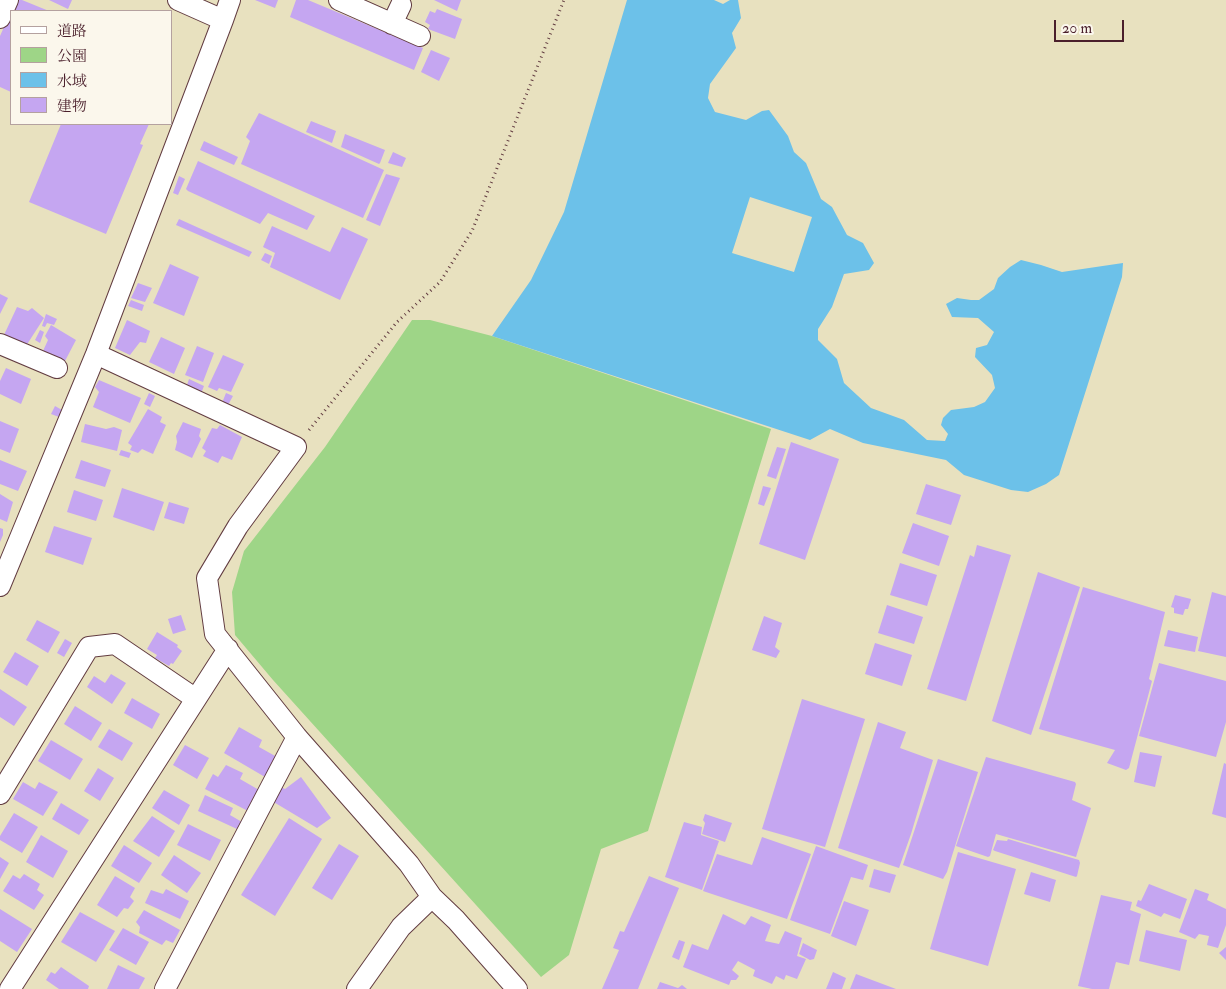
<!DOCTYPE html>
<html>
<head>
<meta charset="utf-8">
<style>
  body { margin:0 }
  #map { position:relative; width:1226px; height:989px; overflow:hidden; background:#e8e1bf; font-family:"IM FELL Double Pica","Noto Serif JP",serif }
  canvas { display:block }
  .legend { position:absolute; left:10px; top:10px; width:162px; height:115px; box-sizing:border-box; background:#fbf7ec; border:1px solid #b4a19f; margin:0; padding:6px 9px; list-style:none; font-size:15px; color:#4a1f2b }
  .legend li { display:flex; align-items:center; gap:10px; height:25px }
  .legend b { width:25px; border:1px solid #b4a19f }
  .scale { position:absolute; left:1054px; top:20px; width:70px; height:22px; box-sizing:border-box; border:2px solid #4a1f2b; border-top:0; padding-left:6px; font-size:15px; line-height:18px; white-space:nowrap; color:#4a1f2b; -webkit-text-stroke:4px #fbf7ec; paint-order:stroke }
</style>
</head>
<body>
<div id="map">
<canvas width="1226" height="989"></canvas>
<ul class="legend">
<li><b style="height:6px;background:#fff"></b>道路</li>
<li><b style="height:14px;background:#9ed587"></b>公園</li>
<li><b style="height:14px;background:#6cc1e9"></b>水域</li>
<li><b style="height:14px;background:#c5a6f1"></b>建物</li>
</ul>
<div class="scale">20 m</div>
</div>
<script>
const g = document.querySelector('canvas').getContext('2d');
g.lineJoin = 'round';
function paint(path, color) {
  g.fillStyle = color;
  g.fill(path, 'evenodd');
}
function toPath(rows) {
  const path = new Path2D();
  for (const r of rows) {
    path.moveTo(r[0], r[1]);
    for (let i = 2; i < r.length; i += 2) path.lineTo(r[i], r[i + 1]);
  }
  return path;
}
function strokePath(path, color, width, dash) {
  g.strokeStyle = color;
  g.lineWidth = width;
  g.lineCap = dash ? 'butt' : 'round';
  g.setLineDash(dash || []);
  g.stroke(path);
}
paint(toPath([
  [412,320,430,320,492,336,771,429,648,831,601,849,569,955,541,977,273,680,235,635,232,592,244,551,325,447]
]), '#9ed587');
paint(toPath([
  [627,0,714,0,723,4,730,0,738,0,741,18,732,33,736,48,710,84,708,98,715,112,746,120,762,111,769,110,788,136,794,152,806,163,821,199,832,207,847,235,863,243,874,263,869,270,844,274,832,307,818,329,818,340,837,359,844,383,871,408,904,420,927,440,945,441,948,434,941,425,943,418,951,410,974,407,985,402,995,388,992,375,975,357,976,348,987,345,994,332,978,318,952,317,946,304,957,298,971,300,979,300,994,289,998,278,1010,267,1021,260,1041,265,1062,272,1123,263,1122,277,1059,475,1046,484,1028,492,1011,490,964,475,946,460,863,443,830,429,810,440,492,336,531,280,564,212],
  [750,197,812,217,794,272,732,253]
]), '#6cc1e9');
paint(toPath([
  [16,0,22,0,49,11,11,11,11,92,0,87,0,36],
  [49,0,72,0,68,9],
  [255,0,278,0,275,8],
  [296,0,308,0,423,48,414,70,290,17],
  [434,0,461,0,457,11],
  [437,9,462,19,455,39,428,29,430,25,425,22,430,11,435,13],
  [431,50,450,58,439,81,421,72],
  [259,113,384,170,363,218,241,164,250,141,246,137],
  [311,121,336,131,332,143,306,132],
  [61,124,149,124,140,144,143,145,106,234,29,202],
  [345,134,385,150,380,163,379,164,341,147],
  [204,141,238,157,234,165,200,150],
  [393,152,406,158,402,167,388,163],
  [198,161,315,216,307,230,268,213,260,224,188,191,186,189],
  [386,174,400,178,380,226,366,220],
  [179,176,185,179,178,195,173,193],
  [179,219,252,252,249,257,176,225],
  [272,226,330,252,342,227,368,239,340,300,270,267,275,253,263,247],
  [265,253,272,256,269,264,261,260],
  [170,264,199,277,184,316,153,303],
  [138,283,152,288,145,302,131,298],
  [0,294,8,298,0,314],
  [131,300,144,305,142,311,128,306],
  [17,307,28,311,32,308,44,318,26,346,4,335],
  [46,314,57,319,54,325,47,323,45,327,42,326],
  [127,320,150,331,146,343,140,342,130,355,115,348],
  [51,325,76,340,65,361,43,351,48,340,45,336],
  [40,330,44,332,40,343,35,340],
  [161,337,185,348,174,374,149,362],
  [197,346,214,353,203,382,185,375],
  [223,355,244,364,231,392,219,388,217,391,208,387],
  [6,368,31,379,21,404,0,394,0,381],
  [189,379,204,386,202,391,201,392,187,385],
  [99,380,141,398,130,423,93,407,99,392,95,387],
  [149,393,155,396,150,407,144,404],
  [226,393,233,396,228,405,222,403],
  [55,406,62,410,59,417,51,414],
  [148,409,162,417,160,422,166,425,153,454,142,449,138,453,130,450,132,446,128,443],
  [0,421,19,429,10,453,0,449],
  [183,422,201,429,199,436,201,439,192,458,175,450,177,442,176,436],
  [85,424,106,429,114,427,122,430,117,451,81,442],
  [220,425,242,437,232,460,222,456,218,463,203,456,206,451,202,448,212,428,217,429],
  [791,442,839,459,805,560,759,544],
  [777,447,786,449,776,479,767,476],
  [121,450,131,453,129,458,119,455],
  [0,460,27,471,18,491,0,484],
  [81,460,111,470,105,487,75,478],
  [926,484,961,495,951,525,916,514],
  [763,486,771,488,764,506,758,504],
  [122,488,164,502,154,531,113,517],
  [74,490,103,500,96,521,67,512],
  [0,494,13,502,7,522,0,519],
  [169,502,189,508,184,524,164,518],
  [913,523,949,536,939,566,902,553],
  [54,526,92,538,83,565,45,552],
  [0,528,3,529,3,535,0,542],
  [977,545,1011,555,966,701,927,689,970,555,974,557],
  [900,563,937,575,927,606,890,595],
  [1038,572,1080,587,1031,735,992,721],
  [1083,587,1165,612,1149,679,1152,681,1129,768,1126,770,1107,763,1115,750,1039,729],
  [1212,592,1226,596,1226,657,1198,651],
  [1175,595,1191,599,1188,609,1185,609,1183,615,1174,613,1174,608,1171,607],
  [887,605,923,617,914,644,878,633],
  [181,615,186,630,173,634,168,619],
  [764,616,782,623,775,647,780,651,776,658,752,650],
  [37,620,60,632,48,653,26,640],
  [1168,630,1198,637,1195,652,1164,646],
  [157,632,178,645,177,647,182,651,173,664,171,663,169,666,155,658,157,655,147,649],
  [65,639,72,643,64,657,57,653],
  [875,643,912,655,902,686,865,674],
  [15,652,39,666,27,686,3,672],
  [1159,663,1226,681,1226,722,1216,757,1139,736],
  [111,674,126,683,112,704,87,687,94,676,105,683],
  [0,689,27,707,14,726,0,717],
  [132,698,160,714,152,729,124,713],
  [802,699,865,719,825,847,762,829],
  [75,706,102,723,91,741,64,724],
  [878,722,906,732,900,748,933,760,911,834,899,868,838,848],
  [239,727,262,740,259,747,277,757,265,777,224,753],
  [109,729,133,743,122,761,98,747],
  [51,740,83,759,70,780,38,761],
  [185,745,209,758,197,779,173,765],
  [1140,752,1162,756,1155,787,1134,782],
  [986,757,1075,782,1076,784,1072,800,1091,808,1076,857,996,834,990,856,988,857,956,846],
  [938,759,978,772,947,872,943,879,903,865],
  [1224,763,1226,764,1226,818,1212,814],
  [226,765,243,773,240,779,259,790,250,812,205,789,213,774,218,777],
  [98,768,114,778,100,801,84,791],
  [301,777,331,818,317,828,272,801,281,787,285,789],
  [23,782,35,789,39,782,58,792,43,816,13,799],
  [164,790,190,805,179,825,152,808],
  [205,795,233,808,230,815,242,822,237,829,198,811],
  [61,803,89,820,79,835,52,819],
  [14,813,38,827,22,853,0,840,0,836],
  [705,814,732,823,725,842,702,834,705,823,703,820],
  [152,816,175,831,159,857,133,841],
  [289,818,322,839,275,916,241,895],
  [684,822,702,827,701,835,719,841,702,890,665,877],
  [188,824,221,840,210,861,177,845],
  [41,835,68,851,53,878,26,862],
  [762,837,811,854,787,919,703,891,717,854,752,865],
  [1008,839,1079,860,1080,863,1077,876,1076,877,995,851,993,850,997,840,1007,841],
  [339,844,359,856,332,900,312,888],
  [124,845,152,863,139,883,111,866],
  [816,846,868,865,863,880,851,877,830,934,790,920],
  [958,852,1016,869,988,966,930,949],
  [174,855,201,873,187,893,161,875],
  [0,857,9,863,0,879],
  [874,869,896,875,890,893,869,887],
  [1031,872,1056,880,1050,902,1024,894],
  [24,874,40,884,37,890,44,895,34,910,3,891,13,875,20,879],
  [115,876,135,888,130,897,134,901,128,909,124,908,117,917,97,905],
  [649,876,679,888,638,989,602,989,619,950,613,948,620,931,624,932],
  [1149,884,1187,899,1180,919,1164,913,1161,917,1136,906,1138,900,1141,901],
  [166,889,189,901,180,919,145,903,151,890,163,894],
  [1195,889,1209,894,1207,900,1226,909,1226,925,1218,948,1207,945,1209,936,1199,934,1195,939,1179,932],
  [1101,895,1132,902,1130,910,1141,914,1129,965,1116,962,1109,989,1092,989,1078,986],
  [844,901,869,910,856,946,831,936],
  [0,909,32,929,17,952,0,941],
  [144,910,180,930,173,943,166,940,162,945,139,933,140,927,136,922],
  [80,912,115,931,96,962,61,942],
  [723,914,745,925,751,916,771,925,765,941,779,944,785,931,802,938,797,956,806,959,797,979,786,975,784,980,776,976,772,984,753,976,755,970,738,961,732,970,739,976,736,980,731,980,729,985,683,967,692,944,708,950],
  [123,928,149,942,136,965,109,950],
  [1146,930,1187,940,1180,971,1139,961],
  [679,940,685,942,679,960,672,957],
  [803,943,817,950,814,959,810,960,799,954],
  [1226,947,1226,960,1219,953],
  [118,965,145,978,139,989,107,989],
  [61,967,89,986,88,989,59,989,46,980,51,972,55,974],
  [833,972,846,978,842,989,826,989],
  [856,974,896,989,850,989],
  [660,982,678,988,682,985,687,989,657,989]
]), '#c5a6f1');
const minor = toPath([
  [178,0,223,20],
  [339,0,420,36],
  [0,18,8,0],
  [392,24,401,5],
  [0,344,57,368],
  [96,354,296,447,238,526,207,578,215,634,297,737,409,864,432,897,456,920,517,989],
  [0,586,96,354,223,20,230,0],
  [0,794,89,647,115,644,196,699],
  [10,989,228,649],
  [165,989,297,737],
  [357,989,401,927,432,897]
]);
strokePath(minor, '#623c41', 22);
strokePath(toPath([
  [309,430,397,322,440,282,472,231,564,0]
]), '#623c41', 3, [1, 4]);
strokePath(minor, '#fff', 20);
</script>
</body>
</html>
